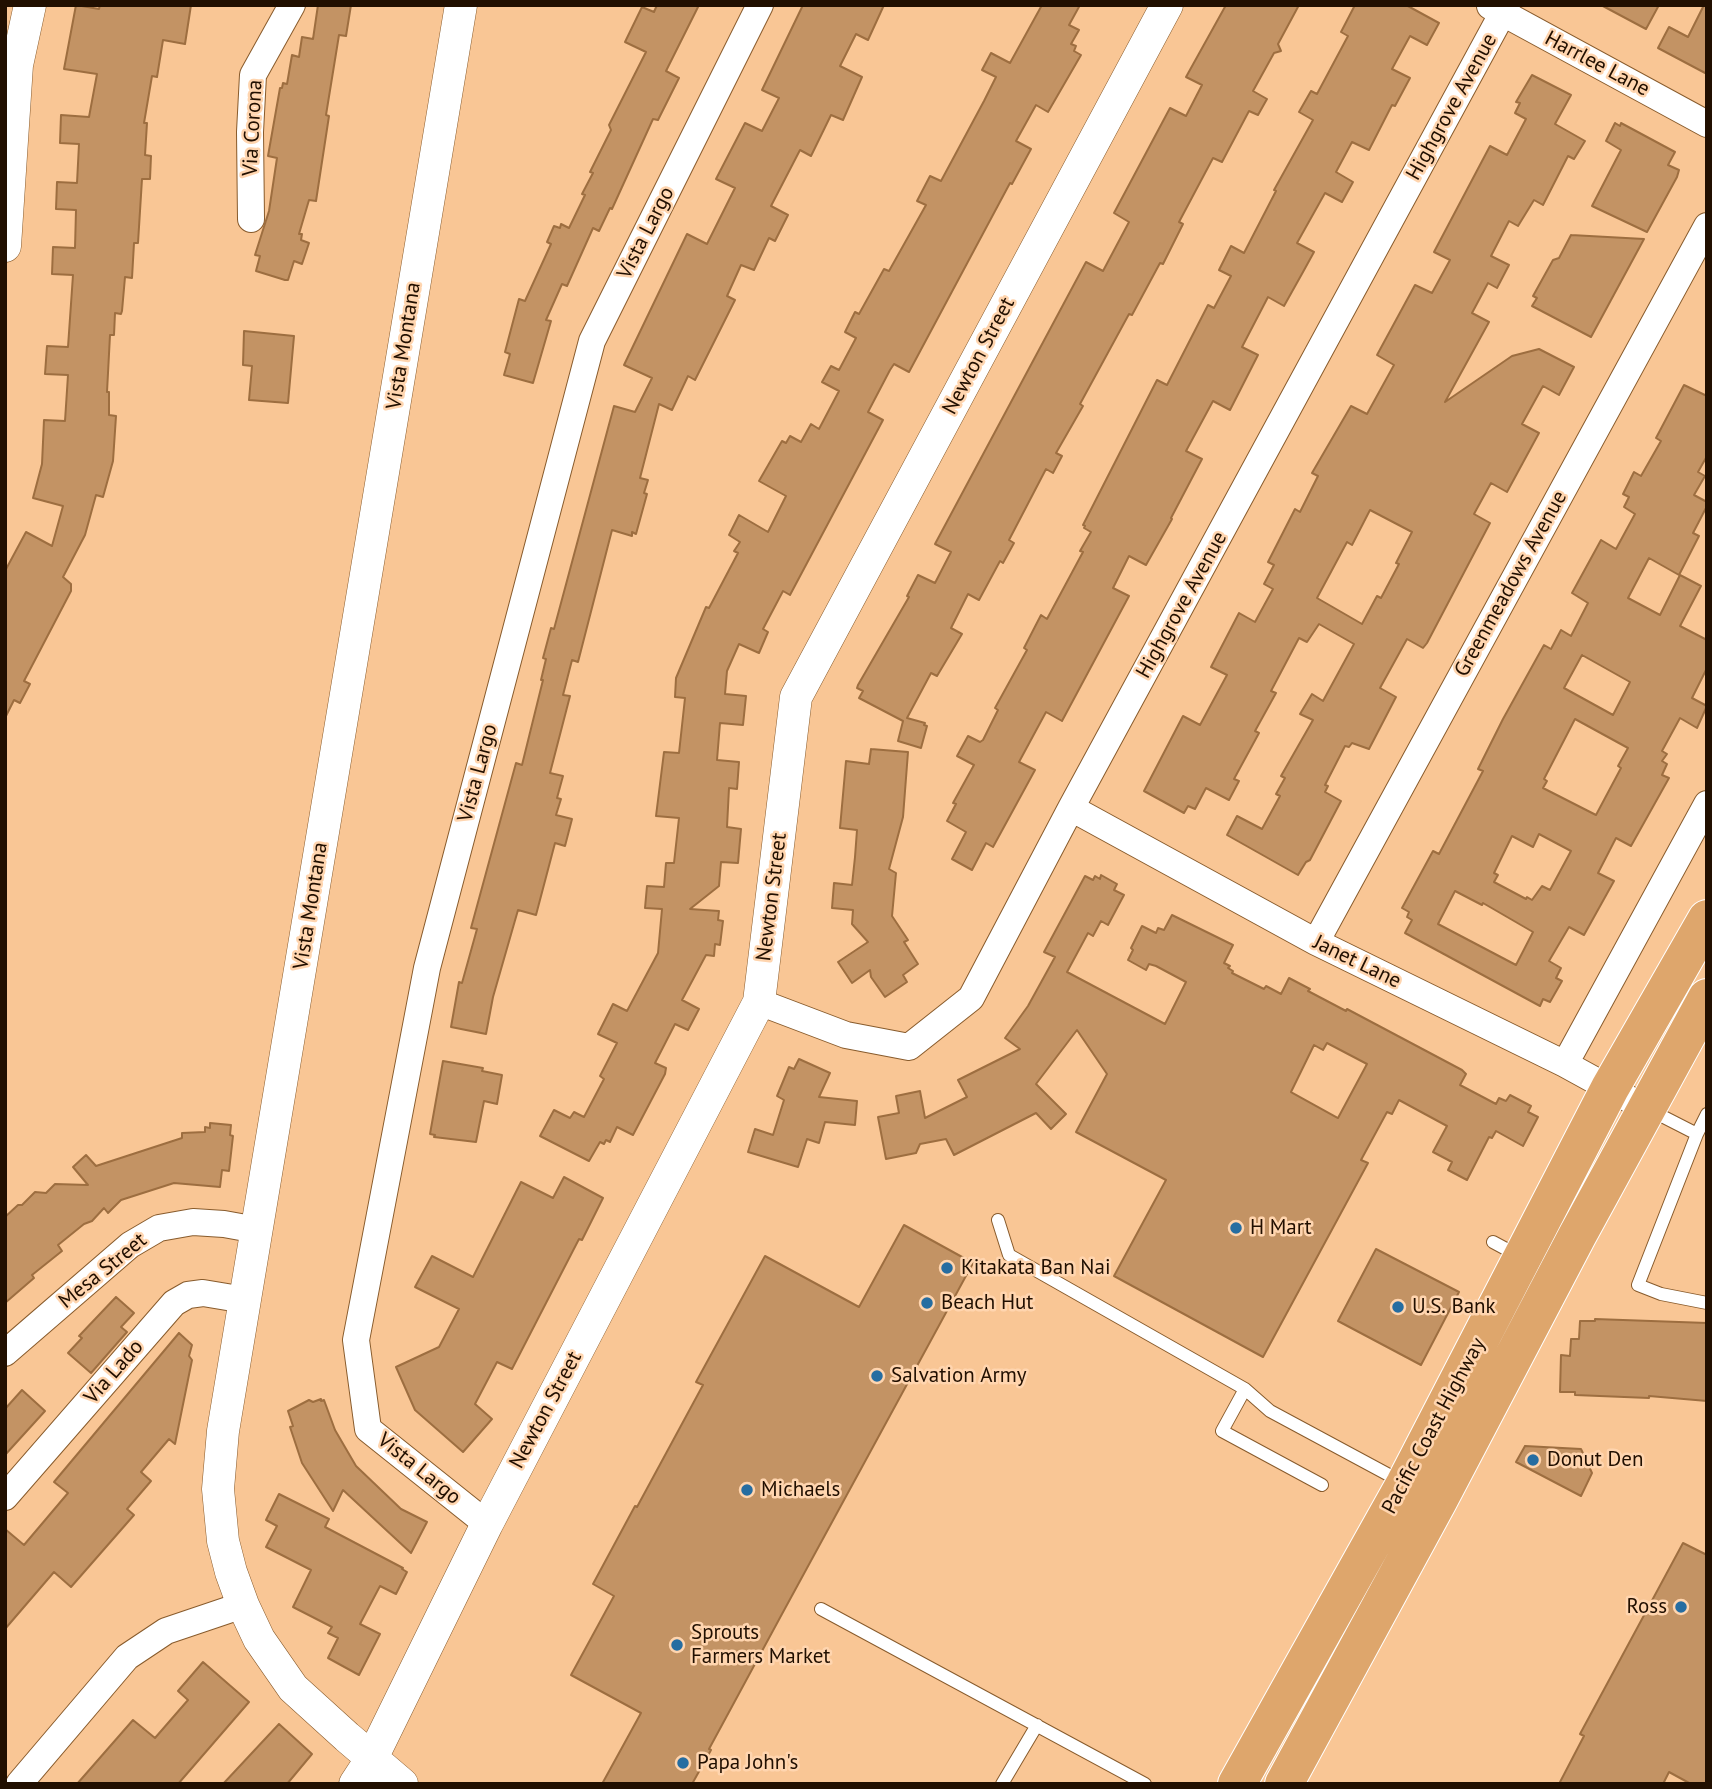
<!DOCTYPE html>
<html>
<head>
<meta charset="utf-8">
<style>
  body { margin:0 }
  #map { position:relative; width:1712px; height:1789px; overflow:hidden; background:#f9c695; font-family:"PT Sans",sans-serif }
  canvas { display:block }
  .frame { position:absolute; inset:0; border:7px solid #210f00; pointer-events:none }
</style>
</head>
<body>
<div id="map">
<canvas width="1712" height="1789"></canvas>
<div class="frame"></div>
</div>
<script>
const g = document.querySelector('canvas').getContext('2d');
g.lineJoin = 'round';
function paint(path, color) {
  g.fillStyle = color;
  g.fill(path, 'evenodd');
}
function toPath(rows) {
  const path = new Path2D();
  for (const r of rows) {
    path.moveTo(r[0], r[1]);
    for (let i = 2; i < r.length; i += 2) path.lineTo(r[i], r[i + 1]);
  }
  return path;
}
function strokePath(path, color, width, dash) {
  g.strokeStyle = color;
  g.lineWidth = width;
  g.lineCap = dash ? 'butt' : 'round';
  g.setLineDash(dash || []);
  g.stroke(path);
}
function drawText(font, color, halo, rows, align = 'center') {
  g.font = font + ' "PT Sans",sans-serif';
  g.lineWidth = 5;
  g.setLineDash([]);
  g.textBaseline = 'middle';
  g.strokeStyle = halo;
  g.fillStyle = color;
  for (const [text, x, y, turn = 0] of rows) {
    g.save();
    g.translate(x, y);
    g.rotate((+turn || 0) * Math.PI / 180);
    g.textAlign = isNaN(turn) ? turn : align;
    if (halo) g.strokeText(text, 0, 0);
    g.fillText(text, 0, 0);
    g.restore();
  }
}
const building = toPath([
  [76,5,99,9,100,5,191,5,185,44,163,40,157,77,152,76,144,123,147,123,145,155,151,156,150,179,142,179,138,243,134,243,132,278,125,277,122,311,121,314,115,313,114,335,110,335,107,392,109,392,109,415,116,416,113,461,103,497,96,495,85,535,63,577,71,584,71,591,24,681,30,684,20,703,14,700,5,718,5,571,26,532,52,546,63,506,33,498,42,464,44,420,65,421,68,375,45,374,47,346,68,347,73,275,52,274,53,247,75,248,76,210,56,209,57,182,77,183,79,144,60,143,61,115,89,117,97,74,64,69,76,5],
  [318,5,351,5,346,36,339,35,326,115,329,116,316,201,309,200,299,234,302,234,301,240,309,243,302,264,294,261,288,280,285,280,256,271,260,256,255,255,269,211,277,158,268,156,280,88,282,88,283,83,287,84,292,55,299,57,302,37,313,39,318,5],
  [657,5,699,5,666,71,679,78,658,120,653,119,612,209,610,208,599,231,593,228,567,286,562,284,546,320,551,321,533,383,504,375,510,354,505,352,519,299,525,301,551,244,547,242,554,226,560,228,561,224,569,228,585,195,582,194,593,173,590,172,611,130,609,125,646,52,625,42,642,7,654,12,657,5],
  [803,5,884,5,868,40,856,34,840,66,862,77,843,120,831,115,811,156,800,150,771,206,788,215,775,241,769,238,754,270,741,265,727,296,735,300,695,380,688,376,672,410,659,404,640,478,648,480,644,493,647,494,636,534,632,532,632,536,612,530,578,662,572,660,563,695,570,696,550,773,563,776,557,798,561,799,556,815,572,819,565,846,555,843,536,915,518,910,493,997,486,1034,451,1027,459,982,462,983,477,929,471,928,516,763,522,765,543,680,541,680,546,659,543,658,551,628,554,629,614,406,635,412,652,378,624,365,687,234,707,244,735,188,716,179,745,123,762,131,779,98,762,90,803,5],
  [1042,5,1080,5,1069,25,1079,30,1071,44,1076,46,1074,51,1081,55,1048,112,1036,105,1016,141,1031,149,1012,184,1010,183,909,372,894,364,890,370,868,412,883,420,790,595,783,591,763,629,768,632,759,653,739,644,727,671,725,694,746,696,743,725,720,723,717,760,739,762,737,789,729,788,727,827,741,829,738,863,721,862,719,886,690,909,719,911,718,920,723,921,720,945,715,944,714,956,706,955,682,1000,699,1009,688,1030,675,1024,655,1063,666,1068,665,1074,633,1135,617,1127,610,1142,606,1140,604,1144,600,1142,589,1161,540,1136,554,1110,570,1118,574,1112,584,1117,604,1079,600,1076,617,1043,598,1034,613,1004,627,1011,658,953,662,909,645,908,647,886,664,887,666,863,674,863,679,818,656,816,664,752,679,753,685,698,675,697,676,678,706,607,709,608,738,553,734,551,740,542,729,535,739,515,768,532,786,496,759,481,782,441,786,443,790,436,801,442,811,424,819,429,839,391,822,382,831,366,839,370,856,338,845,332,855,312,859,314,884,269,889,271,926,205,917,201,930,176,941,181,984,101,996,77,982,70,991,53,1010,63,1042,5],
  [1226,5,1299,5,1278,44,1281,51,1274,53,1253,91,1267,99,1258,115,1249,111,1222,162,1213,158,1179,222,1183,224,1163,264,1160,263,1132,315,1129,314,1080,404,1083,406,1056,453,1062,456,1053,473,1046,469,1009,540,1014,543,1003,563,1000,561,979,600,968,594,951,628,962,634,937,676,931,673,907,718,925,723,924,725,927,726,921,748,898,741,903,721,859,698,863,691,857,688,858,685,909,597,907,596,918,575,935,583,951,552,935,544,1086,262,1103,271,1129,222,1114,213,1170,108,1186,116,1202,85,1186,77,1226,5],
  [1355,5,1406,5,1439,23,1427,45,1410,36,1392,69,1410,78,1395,106,1392,105,1369,150,1352,142,1336,172,1353,182,1342,202,1325,193,1297,243,1314,252,1303,272,1284,306,1268,297,1242,347,1258,355,1230,410,1213,401,1186,451,1202,459,1171,518,1172,519,1146,565,1129,556,1113,588,1129,596,1062,721,1046,712,1019,762,1035,770,993,847,986,843,972,870,952,859,966,832,947,821,956,804,953,803,974,765,957,756,968,736,980,742,983,740,998,710,995,708,1027,650,1024,648,1041,615,1047,619,1083,552,1080,551,1091,532,1084,528,1085,526,1083,525,1157,380,1167,385,1208,305,1214,308,1231,276,1219,270,1231,246,1244,253,1276,191,1274,190,1313,120,1299,112,1311,91,1317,94,1348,36,1341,32,1355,5],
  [1601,5,1659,5,1646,29,1601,5],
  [1704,5,1707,5,1707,74,1658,48,1669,27,1688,37,1704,5],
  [1532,75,1571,95,1555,124,1585,141,1574,159,1568,156,1543,205,1534,200,1518,226,1509,221,1491,256,1509,265,1497,288,1488,283,1472,313,1489,322,1445,402,1512,356,1539,349,1574,367,1559,395,1543,386,1522,424,1539,433,1507,492,1491,483,1474,514,1490,523,1427,643,1423,648,1407,639,1380,688,1396,697,1369,749,1352,743,1349,747,1345,746,1325,785,1328,786,1325,792,1341,801,1310,860,1306,862,1298,875,1227,835,1237,816,1262,829,1280,796,1276,794,1285,778,1281,776,1313,720,1300,714,1312,694,1323,701,1354,644,1319,624,1307,642,1299,638,1271,691,1276,693,1255,731,1259,733,1234,779,1239,781,1229,800,1206,788,1195,809,1188,806,1184,813,1144,791,1183,716,1200,725,1227,675,1211,667,1239,613,1255,622,1273,589,1264,584,1274,565,1268,562,1295,509,1300,512,1318,476,1312,473,1351,406,1367,414,1394,365,1377,355,1415,285,1432,293,1450,260,1434,252,1490,146,1507,155,1526,119,1515,113,1520,103,1516,102,1532,75],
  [1370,510,1412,532,1396,563,1399,564,1381,598,1377,596,1362,624,1317,598,1347,542,1352,545,1370,510],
  [1615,123,1620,126,1621,123,1675,152,1668,165,1679,170,1677,177,1647,232,1592,206,1621,150,1606,141,1615,123],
  [1571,235,1644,239,1591,337,1532,306,1537,298,1533,296,1553,260,1559,258,1571,235],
  [244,331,294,336,288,403,249,400,252,366,243,365,244,331],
  [1684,385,1707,396,1707,456,1698,472,1705,476,1694,495,1707,502,1707,506,1693,533,1699,536,1679,575,1649,558,1628,598,1660,615,1680,575,1701,586,1680,626,1707,640,1707,668,1692,698,1707,706,1697,728,1680,718,1662,751,1667,754,1662,761,1667,764,1662,775,1669,778,1631,846,1616,838,1598,873,1614,881,1584,935,1569,927,1549,961,1561,968,1556,978,1562,981,1550,1002,1543,999,1540,1006,1405,933,1412,920,1407,917,1409,912,1402,908,1433,851,1439,854,1483,771,1478,769,1503,719,1544,645,1551,649,1561,630,1571,636,1588,603,1572,593,1601,540,1616,549,1635,514,1624,507,1629,497,1623,494,1634,472,1641,476,1661,441,1656,438,1684,385],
  [1582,655,1630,682,1613,715,1564,688,1582,655],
  [1575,719,1628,748,1618,766,1621,768,1596,815,1543,788,1547,781,1544,779,1575,719],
  [1539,834,1571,851,1550,890,1542,886,1532,900,1527,897,1526,899,1494,882,1498,875,1494,873,1512,836,1533,847,1539,834],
  [1455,891,1482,905,1483,903,1533,932,1516,965,1438,924,1455,891],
  [871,749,908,752,903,817,889,869,896,873,892,916,908,940,904,942,918,964,903,975,907,982,885,997,871,977,870,970,852,983,838,962,868,942,852,924,853,910,832,908,834,883,852,885,855,857,857,830,840,828,846,761,869,764,871,749],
  [1101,875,1117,884,1114,890,1124,895,1108,925,1101,921,1093,936,1088,933,1067,972,1165,1024,1186,982,1156,966,1149,964,1146,970,1128,960,1133,950,1131,948,1142,926,1156,933,1158,928,1164,930,1172,915,1233,945,1224,963,1230,966,1228,968,1233,971,1232,973,1264,989,1266,986,1281,994,1289,978,1310,989,1308,991,1346,1011,1347,1009,1462,1070,1466,1074,1460,1085,1496,1104,1499,1098,1506,1101,1510,1095,1531,1106,1528,1112,1538,1117,1523,1146,1496,1131,1492,1138,1489,1137,1467,1180,1448,1170,1452,1162,1433,1152,1447,1126,1399,1100,1392,1114,1387,1112,1361,1160,1368,1163,1263,1357,1114,1276,1166,1180,1076,1132,1107,1074,1077,1030,1036,1084,1066,1114,1051,1129,1036,1113,954,1155,946,1139,920,1144,916,1153,886,1159,878,1117,899,1113,896,1096,920,1091,925,1118,967,1097,958,1080,1020,1049,1005,1038,1028,1006,1055,957,1044,952,1085,876,1093,880,1095,876,1100,879,1101,875],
  [1327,1043,1367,1064,1338,1118,1291,1092,1314,1045,1323,1050,1327,1043],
  [799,1059,830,1073,819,1097,857,1101,855,1125,825,1122,819,1143,807,1139,798,1167,748,1152,755,1129,773,1135,784,1100,777,1096,789,1067,794,1069,799,1059],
  [443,1061,483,1068,482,1071,502,1075,497,1104,484,1101,476,1142,434,1137,435,1135,430,1134,443,1061],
  [210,1123,231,1125,230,1135,233,1136,229,1171,222,1170,220,1187,174,1183,121,1200,108,1213,104,1208,92,1221,84,1224,58,1245,62,1251,32,1275,34,1278,5,1303,5,1217,18,1205,22,1205,35,1192,46,1193,55,1184,88,1185,73,1167,86,1155,96,1166,182,1138,182,1133,205,1132,205,1127,210,1128,210,1123],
  [564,1177,603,1198,582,1240,579,1239,512,1369,497,1362,475,1404,492,1419,463,1452,415,1410,396,1367,439,1347,459,1309,415,1287,432,1256,473,1277,521,1182,553,1198,564,1177],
  [904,1225,973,1263,782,1614,709,1749,711,1750,692,1784,602,1784,641,1713,571,1675,614,1596,593,1584,635,1506,637,1507,703,1385,696,1382,765,1256,859,1307,904,1225],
  [1376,1249,1459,1292,1421,1365,1338,1321,1376,1249],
  [116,1297,134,1313,121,1327,127,1332,91,1373,68,1353,82,1338,79,1336,116,1297],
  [1595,1319,1707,1323,1707,1401,1649,1396,1649,1398,1575,1395,1575,1392,1560,1392,1561,1355,1570,1356,1571,1339,1579,1339,1580,1321,1595,1321,1595,1319],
  [179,1333,192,1345,189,1356,192,1360,175,1444,169,1439,141,1472,151,1481,127,1509,134,1515,71,1587,54,1572,5,1629,5,1529,24,1545,68,1493,54,1482,179,1333],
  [22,1390,45,1411,5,1455,5,1409,22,1390],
  [321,1399,321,1401,324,1400,335,1430,356,1466,401,1509,427,1522,411,1553,343,1490,333,1511,302,1463,290,1427,293,1426,288,1411,309,1400,313,1402,321,1399],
  [1525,1446,1581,1449,1592,1473,1581,1496,1516,1462,1525,1446],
  [279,1494,329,1519,325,1527,403,1568,402,1569,407,1572,396,1594,380,1586,360,1624,380,1634,359,1675,328,1658,338,1638,328,1633,332,1627,293,1607,311,1570,266,1547,277,1526,266,1520,279,1494],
  [1683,1543,1707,1555,1707,1784,1691,1784,1669,1772,1663,1784,1559,1784,1584,1736,1580,1734,1683,1543],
  [203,1662,249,1702,178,1784,77,1784,133,1720,155,1738,188,1700,178,1691,203,1662],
  [279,1724,312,1754,287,1784,223,1784,279,1724]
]);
paint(building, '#c39364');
strokePath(building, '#9d6e40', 2);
const service = toPath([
  [1650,1110,1697,1134],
  [1707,1114,1697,1134,1638,1285,1661,1294,1707,1303],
  [998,1220,1009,1255,1245,1389,1270,1411,1402,1482],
  [1493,1242,1519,1256],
  [1245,1389,1222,1431,1322,1485],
  [821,1609,1145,1784],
  [1002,1784,1037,1725]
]);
const minor = toPath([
  [1490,6,1707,124],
  [251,219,250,132,253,75,292,5],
  [1071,808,1316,942,1565,1064,1647,1109],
  [1316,942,1707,226],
  [759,1002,846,1035,909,1047,971,998,1071,808,1507,5],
  [1565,1064,1707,804],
  [5,1353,130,1245,159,1228,193,1222,224,1224,257,1230],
  [5,1497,174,1303,188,1295,203,1293,245,1300],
  [487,1524,368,1429,356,1340,427,968,592,341,760,5],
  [19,1784,127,1657,166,1631,243,1605]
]);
const tertiary = toPath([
  [5,246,17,65,30,5],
  [355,1784,372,1758,487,1524,759,1002,796,697,1167,5],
  [402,1784,347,1737,293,1688,259,1639,243,1605,231,1572,223,1541,218,1489,223,1431,461,5]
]);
const trunk = toPath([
  [1237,1784,1405,1484,1610,1088,1707,919],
  [1284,1784,1438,1501,1577,1236,1707,998]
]);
strokePath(service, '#885b2c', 14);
strokePath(minor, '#885b2c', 28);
strokePath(tertiary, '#885b2c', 33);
strokePath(trunk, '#fff', 40);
strokePath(service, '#fff', 12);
strokePath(minor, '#fff', 26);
strokePath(tertiary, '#fff', 32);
strokePath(trunk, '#dea66c', 38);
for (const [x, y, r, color] of [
  [1236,1228,7,"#266da1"],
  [947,1268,7,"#266da1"],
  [927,1303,7,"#266da1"],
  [1398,1307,7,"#266da1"],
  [877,1376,7,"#266da1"],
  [1533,1460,7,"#266da1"],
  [747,1490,7,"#266da1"],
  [1681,1607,7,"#266da1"],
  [677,1645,7,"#266da1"],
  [683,1763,7,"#266da1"]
]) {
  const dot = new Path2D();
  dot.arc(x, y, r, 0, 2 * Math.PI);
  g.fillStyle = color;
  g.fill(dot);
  strokePath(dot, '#ffd5af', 2.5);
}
drawText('21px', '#210f00', '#ffd5af', [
  ["Harrlee Lane",1597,64,28],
  ["Highgrove Avenue",1452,107,-61],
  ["Via Corona",253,128,-87],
  ["Vista Largo",646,233,-63],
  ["Vista Montana",404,346,-81],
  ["Newton Street",979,356,-62],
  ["Greenmeadows Avenue",1511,584,-61],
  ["Highgrove Avenue",1182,605,-61],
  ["Vista Largo",478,773,-75],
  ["Newton Street",772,897,-83],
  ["Vista Montana",311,906,-81],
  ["Janet Lane",1357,962,26],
  ["Mesa Street",103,1271,-39],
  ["Via Lado",114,1372,-49],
  ["Newton Street",546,1410,-62],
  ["Pacific Coast Highway",1434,1426,-62],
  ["Vista Largo",419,1469,39]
]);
drawText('21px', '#210f00', '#ffd5af', [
  ["H Mart",1250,1228],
  ["Kitakata Ban Nai",961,1268],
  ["Beach Hut",941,1303],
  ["U.S. Bank",1412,1307],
  ["Salvation Army",891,1376],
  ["Donut Den",1547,1460],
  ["Michaels",761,1490],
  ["Ross",1667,1607,"right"],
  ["Sprouts",691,1633],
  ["Farmers Market",691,1657],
  ["Papa John's",697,1763]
], 'left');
</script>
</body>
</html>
